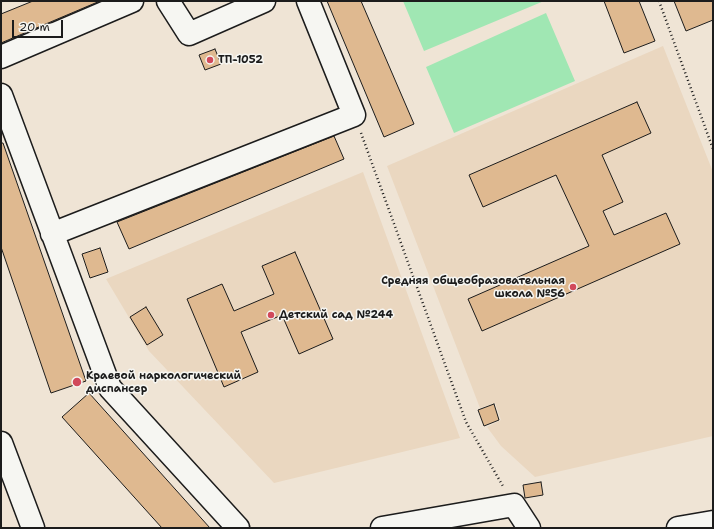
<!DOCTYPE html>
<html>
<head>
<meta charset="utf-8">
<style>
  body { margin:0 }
  #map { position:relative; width:714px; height:529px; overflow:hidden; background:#efe4d5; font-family:"Shantell Sans",sans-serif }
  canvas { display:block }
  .frame { position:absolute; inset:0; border:2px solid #1c1c1c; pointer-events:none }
  .scale { position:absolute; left:12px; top:20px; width:51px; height:18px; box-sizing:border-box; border:2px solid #1c1c1c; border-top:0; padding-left:5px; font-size:12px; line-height:14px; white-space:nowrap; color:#1c1c1c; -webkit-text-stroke:3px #f6f6f2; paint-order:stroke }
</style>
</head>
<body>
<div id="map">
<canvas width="714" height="529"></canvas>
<div class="frame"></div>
<div class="scale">20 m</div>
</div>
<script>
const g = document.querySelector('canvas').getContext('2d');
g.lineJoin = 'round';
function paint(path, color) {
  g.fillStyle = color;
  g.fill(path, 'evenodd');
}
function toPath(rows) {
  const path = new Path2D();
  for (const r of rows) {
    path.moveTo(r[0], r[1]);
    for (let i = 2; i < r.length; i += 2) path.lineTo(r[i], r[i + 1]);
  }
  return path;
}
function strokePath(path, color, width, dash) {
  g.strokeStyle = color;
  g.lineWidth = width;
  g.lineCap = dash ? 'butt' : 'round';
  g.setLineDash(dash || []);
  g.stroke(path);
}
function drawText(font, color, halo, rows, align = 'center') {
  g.font = font + ' "Shantell Sans",sans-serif';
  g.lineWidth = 3;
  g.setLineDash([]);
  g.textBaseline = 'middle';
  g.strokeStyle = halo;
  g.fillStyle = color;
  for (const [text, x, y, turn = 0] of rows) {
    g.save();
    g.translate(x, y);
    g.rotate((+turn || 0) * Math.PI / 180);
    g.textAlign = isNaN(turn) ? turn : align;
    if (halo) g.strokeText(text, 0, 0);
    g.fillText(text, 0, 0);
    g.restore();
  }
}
paint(toPath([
  [663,46,713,172,713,436,535,477,501,446,487,427,501,420,495,403,480,408,387,166],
  [363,172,460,438,274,483,149,351,106,279]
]), '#ead7c0');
paint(toPath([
  [403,1,544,1,424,51],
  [546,13,575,81,454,133,426,67]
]), '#a0e7b3');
const building = toPath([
  [33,1,100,1,1,43,1,14,33,1],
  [327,1,361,1,414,124,384,137,327,1],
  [604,1,639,1,655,41,624,53,604,1],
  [674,1,713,1,713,20,686,31,674,1],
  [215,49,221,64,205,70,199,55,215,49],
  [637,102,651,133,602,155,623,202,603,211,614,235,666,213,680,244,482,331,468,299,589,246,556,175,483,207,469,175,637,102],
  [334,136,344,159,129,249,117,222,334,136],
  [1,143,3,143,86,381,51,393,1,247,1,143],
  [100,248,108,272,90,278,82,254,100,248],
  [295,252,333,339,299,354,282,315,241,332,258,372,224,387,187,299,222,284,234,311,274,294,262,266,295,252],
  [146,307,163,335,147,345,130,317,146,307],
  [89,393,210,528,162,528,62,417,89,393],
  [494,404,499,420,484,426,478,410,494,404],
  [541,482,543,495,525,498,523,485,541,482]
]);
paint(building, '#dfb990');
strokePath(building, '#1c1c1c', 1);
const minor = toPath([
  [168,1,189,34,264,1],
  [1,57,132,1],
  [1,95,110,388,238,528],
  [52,234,354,115,308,1],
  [1,443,33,528],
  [382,528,514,505,529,528],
  [678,528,713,522]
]);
strokePath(minor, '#1c1c1c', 25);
strokePath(toPath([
  [659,1,713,149],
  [361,133,466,422,504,488]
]), '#1c1c1c', 2.5, [1, 3]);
strokePath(minor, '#f6f6f2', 22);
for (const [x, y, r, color] of [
  [210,60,4,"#d1495b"],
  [573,287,4,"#d1495b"],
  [271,315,4,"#d1495b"],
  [77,382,5,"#d1495b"]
]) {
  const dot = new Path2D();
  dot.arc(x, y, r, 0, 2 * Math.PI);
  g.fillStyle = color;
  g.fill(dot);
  strokePath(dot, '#f6f6f2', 1.5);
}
drawText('bold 11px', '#1c1c1c', '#f6f6f2', [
  ["ТП-1052",218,60],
  ["Средняя общеобразовательная",565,281,"right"],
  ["школа №56",565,294,"right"],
  ["Детский сад №244",279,315],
  ["Краевой наркологический",86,376],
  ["диспансер",86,389]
], 'left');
</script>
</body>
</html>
